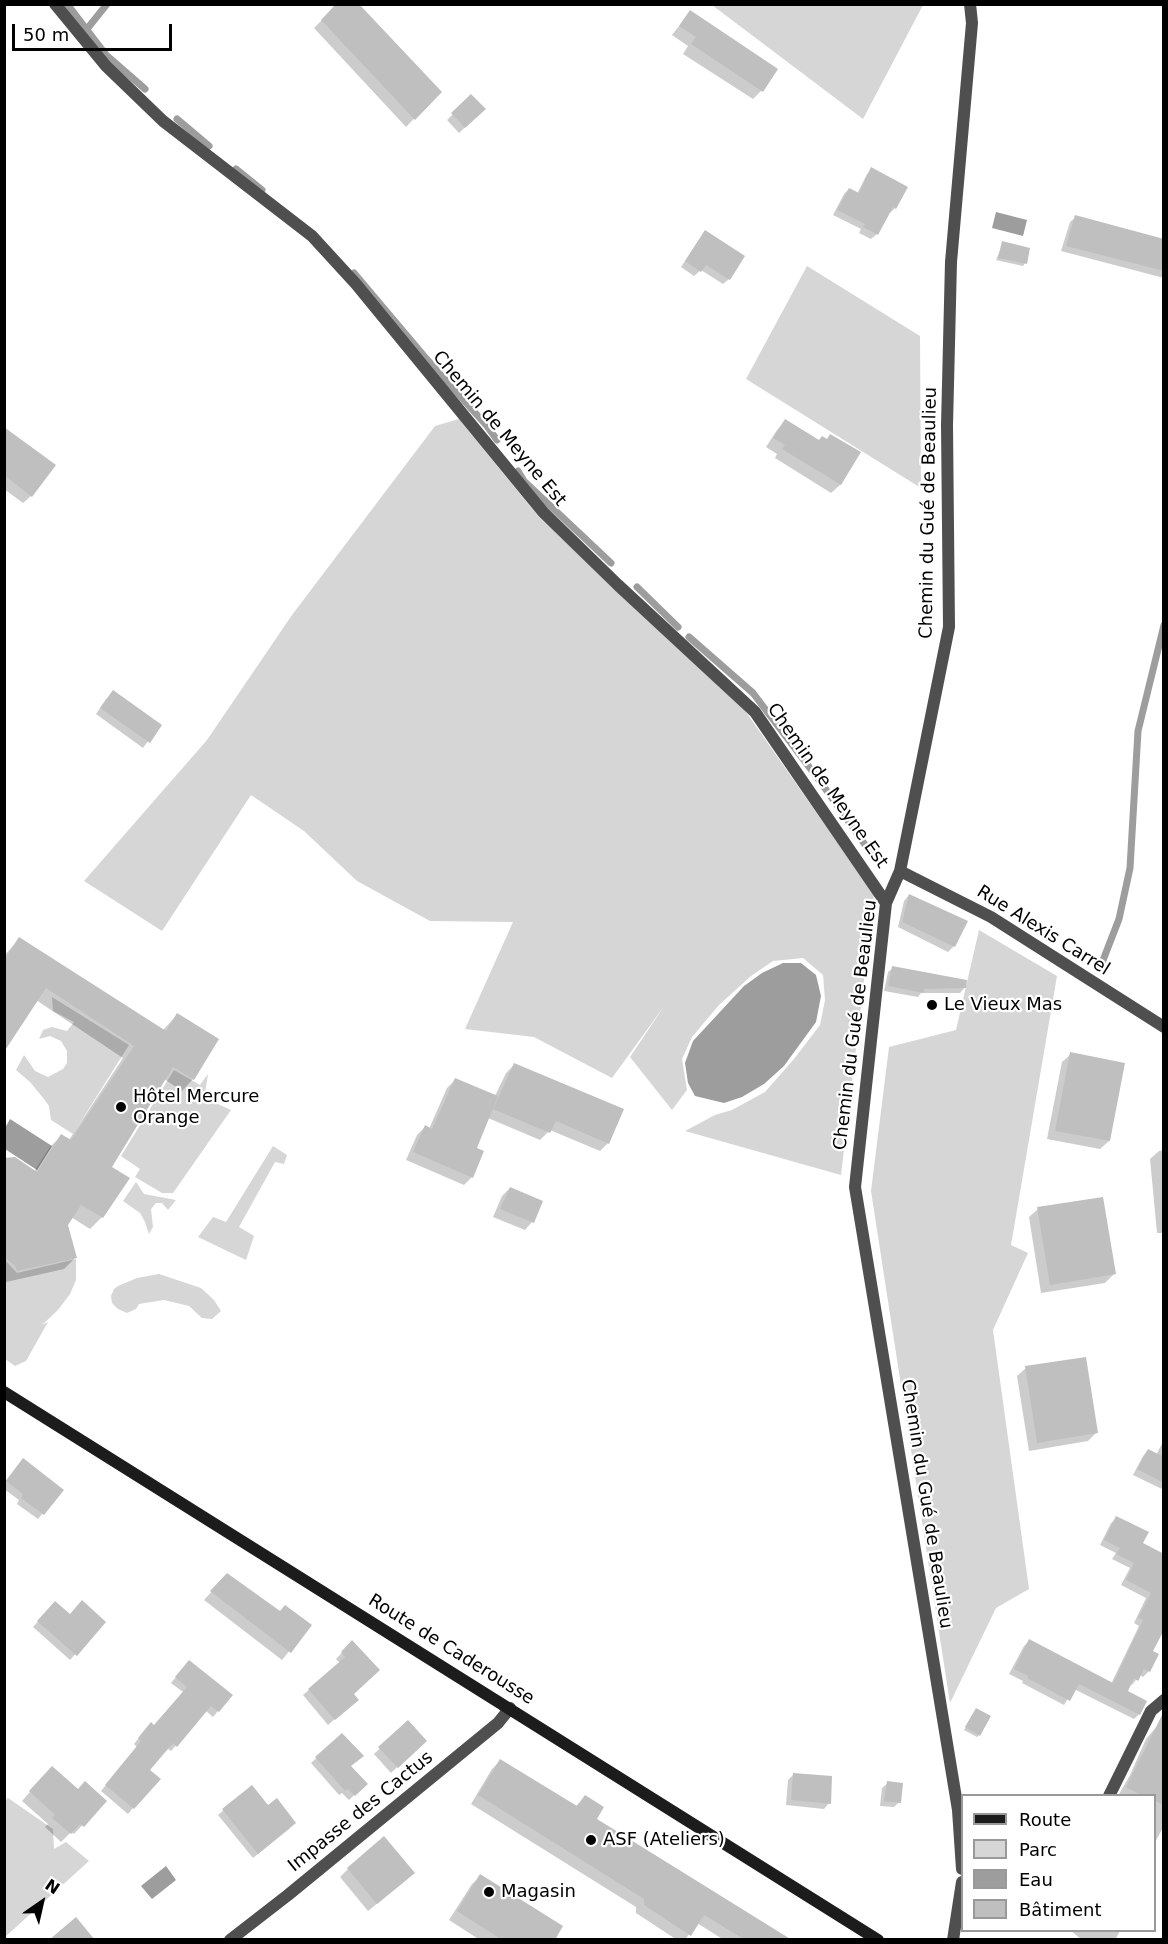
<!DOCTYPE html>
<html>
<head>
<meta charset="utf-8">
<style>
  body { margin:0 }
  #map { position:relative; width:1168px; height:1944px; overflow:hidden; background:#fff; font-family:"DejaVu Sans",sans-serif }
  canvas { display:block }
  .frame { position:absolute; inset:0; border:6px solid #000; pointer-events:none }
  .legend { position:absolute; left:961px; top:1794px; width:195px; height:138px; box-sizing:border-box; background:#fff; border:2px solid #999; margin:0; padding:8px 10px; list-style:none; font-size:18px; color:#000 }
  .legend li { display:flex; align-items:center; gap:12px; height:30px }
  .legend b { width:30px; border:2px solid #999 }
  .north { position:absolute; left:12px; top:1872px; width:60px; height:60px; -webkit-text-stroke:4px #fff; paint-order:stroke; rotate:34deg; font-size:16px; font-weight:700; line-height:24px; text-align:center; color:#000 }
  .north::after { content:''; display:block; margin:auto; width:21px; height:27px; background:#000; clip-path:polygon(50% 0,100% 100%,50% 72%,0 100%) }
  .scale { position:absolute; left:12px; top:24px; width:160px; height:27px; box-sizing:border-box; border:3px solid #000; border-top:0; padding-left:8px; font-size:18px; line-height:21px; white-space:nowrap; color:#000; -webkit-text-stroke:4px #fff; paint-order:stroke }
</style>
</head>
<body>
<div id="map">
<canvas width="1168" height="1944"></canvas>
<div class="frame"></div>
<ul class="legend">
<li><b style="height:8px;background:#1c1c1c"></b>Route</li>
<li><b style="height:16px;background:#d6d6d6"></b>Parc</li>
<li><b style="height:16px;background:#9d9d9d"></b>Eau</li>
<li><b style="height:16px;background:#bfbfbf"></b>Bâtiment</li>
</ul>
<div class="north">N</div>
<div class="scale">50 m</div>
</div>
<script>
const g = document.querySelector('canvas').getContext('2d');
g.lineJoin = 'round';
function paint(path, color) {
  g.fillStyle = color;
  g.fill(path, 'evenodd');
}
function toPath(rows) {
  const path = new Path2D();
  for (const r of rows) {
    path.moveTo(r[0], r[1]);
    for (let i = 2; i < r.length; i += 2) path.lineTo(r[i], r[i + 1]);
  }
  return path;
}
function strokePath(path, color, width, dash) {
  g.strokeStyle = color;
  g.lineWidth = width;
  g.lineCap = dash ? 'butt' : 'round';
  g.setLineDash(dash || []);
  g.stroke(path);
}
function drawText(font, color, halo, rows, align = 'center') {
  g.font = font + ' "DejaVu Sans",sans-serif';
  g.lineWidth = 4.5;
  g.setLineDash([]);
  g.textBaseline = 'middle';
  g.strokeStyle = halo;
  g.fillStyle = color;
  for (const [text, x, y, turn = 0] of rows) {
    g.save();
    g.translate(x, y);
    g.rotate((+turn || 0) * Math.PI / 180);
    g.textAlign = isNaN(turn) ? turn : align;
    if (halo) g.strokeText(text, 0, 0);
    g.fillText(text, 0, 0);
    g.restore();
  }
}
paint(toPath([
  [712,5,923,5,863,119],
  [807,266,920,336,921,488,746,379],
  [459,419,538,516,746,712,874,895,841,1175,685,1131,715,1115,732,1110,765,1092,794,1059,820,1025,825,1000,823,975,803,958,773,961,751,976,719,1005,692,1037,682,1059,687,1090,672,1110,630,1057,665,1005,612,1078,534,1037,465,1029,513,922,430,921,357,881,304,831,251,795,162,931,84,881,207,740,292,615,435,426],
  [979,930,1057,976,1011,1245,1028,1253,993,1330,1029,1589,996,1608,950,1703,871,1191,889,1047,956,1030],
  [52,997,129,1045,73,1134,51,1120,49,1106,44,1099,30,1082,16,1070,24,1055,35,1071,48,1077,63,1069,67,1063,67,1051,61,1041,50,1036,39,1039,43,1030,52,1027,67,1031,74,1022,53,1011],
  [174,1070,200,1085,208,1074,205,1094,211,1101,231,1110,173,1193,162,1193,135,1177,140,1169,121,1156],
  [273,1146,287,1155,284,1164,275,1162,239,1227,254,1236,246,1260,198,1237,213,1217,226,1222],
  [136,1182,144,1194,176,1200,168,1210,162,1203,156,1203,151,1209,153,1227,149,1234,145,1222,140,1213,123,1201],
  [76,1259,76,1280,70,1294,58,1310,42,1325,48,1322,26,1361,15,1366,5,1359,5,1260,17,1273],
  [159,1274,201,1288,214,1300,221,1311,212,1319,202,1318,189,1306,164,1300,139,1304,136,1309,127,1313,118,1309,112,1303,111,1296,114,1289,118,1286,137,1278],
  [8,1798,53,1829,54,1849,66,1842,89,1861,5,1937,4,1802]
]), '#d6d6d6');
paint(toPath([
  [996,212,1027,220,1023,236,992,228],
  [783,963,801,963,816,975,821,996,816,1022,784,1066,764,1084,742,1097,724,1103,695,1096,688,1083,685,1063,693,1041,744,986,762,973],
  [10,1119,52,1146,37,1170,5,1149,5,1128],
  [166,1866,176,1880,152,1899,141,1886]
]), '#9d9d9d');
paint(toPath([
  [338,4,440,92,406,127,314,28],
  [690,12,776,69,761,91,753,99,683,54,688,46,672,35],
  [471,96,484,109,459,133,447,120],
  [872,169,895,208,890,213,888,212,877,234,871,239,859,233,861,229,833,215,844,194,849,189,857,194,867,174],
  [1076,217,1164,240,1164,278,1061,251,1070,222],
  [705,231,729,279,723,284,701,270,694,276,681,267],
  [1003,243,1025,263,1023,266,996,260],
  [785,421,818,441,859,453,840,485,831,493,775,458,777,454,766,447,777,430],
  [4,428,31,496,23,503,4,489],
  [107,698,160,725,143,748,96,714],
  [909,895,954,946,948,952,898,927,904,901],
  [19,939,163,1030,177,1015,193,1079,182,1091,164,1079,110,1168,128,1178,102,1217,90,1229,71,1217,67,1225,75,1258,64,1269,6,1282,4,1160,34,1172,50,1147,61,1136,69,1140,123,1058,36,1000,4,1049,4,956],
  [893,968,965,987,960,993,921,993,918,997,884,991,888,972],
  [1071,1054,1109,1141,1100,1149,1047,1139,1062,1062],
  [514,1065,608,1143,600,1151,550,1130,540,1140,488,1118,475,1149,472,1177,464,1185,406,1160,417,1135,425,1127,429,1129,447,1088,455,1080,495,1096,506,1073],
  [1164,1150,1164,1233,1157,1233,1150,1159,1159,1151],
  [510,1188,532,1222,525,1230,493,1217,502,1196],
  [1038,1209,1114,1274,1105,1283,1041,1293,1029,1217],
  [1026,1368,1096,1433,1088,1441,1029,1451,1017,1376],
  [1164,1440,1164,1490,1133,1475,1143,1456,1148,1450,1156,1455],
  [18,1465,62,1490,38,1519,17,1504,19,1500,4,1489,4,1483],
  [1117,1518,1141,1544,1162,1630,1151,1652,1157,1655,1149,1671,1143,1677,1140,1675,1132,1685,1130,1684,1126,1691,1139,1714,1134,1719,1074,1689,1064,1705,1022,1683,1023,1681,1009,1674,1024,1646,1029,1641,1111,1684,1139,1626,1134,1623,1146,1598,1121,1585,1130,1568,1112,1559,1116,1553,1100,1545,1111,1523],
  [227,1575,279,1613,310,1626,282,1660,204,1600],
  [50,1608,70,1616,104,1622,70,1660,33,1627],
  [352,1642,351,1705,328,1725,303,1695,340,1663,336,1659],
  [184,1667,218,1711,213,1717,206,1711,171,1751,167,1748,148,1770,133,1808,128,1814,101,1791,137,1747,134,1744,146,1729,154,1726,183,1692,171,1683],
  [974,1712,979,1735,977,1737,964,1730],
  [1164,1718,1164,1826,1154,1844,1154,1796,1118,1796,1130,1775,1146,1739],
  [408,1722,425,1741,391,1773,374,1754],
  [342,1735,350,1767,366,1784,349,1800,342,1793,339,1795,311,1763],
  [500,1761,575,1807,585,1797,595,1819,788,1940,724,1940,697,1923,685,1940,677,1940,636,1913,636,1907,471,1804,492,1769],
  [793,1775,829,1803,824,1809,786,1805,788,1780],
  [44,1776,105,1801,74,1834,71,1832,61,1842,45,1827,48,1824,22,1801],
  [888,1783,899,1802,894,1807,880,1806,882,1788],
  [251,1787,268,1807,290,1828,253,1858,218,1815],
  [348,1869,405,1881,368,1911,340,1877],
  [481,1876,553,1940,480,1940,449,1920,472,1884],
  [1070,1930,1120,1930,1120,1931,1115,1940,1082,1940]
]), '#0003');
strokePath(toPath([
  [67,4,106,55,145,89],
  [87,29,107,4],
  [177,119,209,146],
  [236,169,262,190],
  [354,273,424,356,487,426,497,440],
  [518,471,524,481,611,563],
  [637,587,678,627],
  [689,637,753,693,822,784,873,856],
  [1100,968,1119,919,1130,868,1138,731,1164,625]
]), '#9d9d9d', 7);
paint(toPath([
  [336,4,359,4,442,92,415,120,321,20],
  [690,10,778,69,763,92,691,44,696,37,679,26],
  [471,94,486,109,465,128,451,113],
  [871,167,908,187,896,209,893,207,878,235,863,227,865,224,837,210,849,188,859,193],
  [1075,215,1164,239,1164,271,1066,246],
  [705,230,745,256,730,280,706,265,701,272,685,261],
  [1002,241,1030,248,1027,264,998,258],
  [785,419,819,440,822,436,827,439,830,434,861,452,841,485,782,449,785,445,773,438],
  [4,427,56,465,32,497,4,475],
  [113,690,162,725,150,743,100,708],
  [909,894,968,921,955,947,902,922],
  [19,937,166,1031,177,1013,219,1039,194,1080,173,1067,112,1167,130,1178,103,1218,81,1205,68,1225,77,1258,17,1271,15,1266,4,1257,4,1158,15,1157,37,1172,61,1134,71,1140,134,1046,46,988,4,1052,4,960],
  [892,966,967,980,966,988,924,989,924,993,888,986],
  [1070,1052,1125,1063,1110,1141,1055,1131],
  [514,1063,624,1109,609,1144,556,1121,550,1133,493,1109],
  [455,1078,498,1096,477,1148,484,1151,473,1178,413,1152,425,1125,432,1129],
  [510,1187,543,1201,534,1223,500,1209],
  [1103,1197,1116,1274,1050,1285,1037,1207],
  [1086,1357,1098,1433,1037,1443,1025,1366],
  [1148,1449,1164,1457,1164,1483,1137,1469],
  [23,1458,64,1490,44,1515,21,1498,23,1494,6,1481],
  [1116,1516,1149,1532,1143,1543,1164,1554,1164,1630,1153,1651,1159,1654,1150,1672,1144,1669,1138,1681,1134,1678,1128,1691,1147,1701,1140,1715,1079,1684,1070,1701,1027,1678,1028,1676,1014,1669,1029,1639,1113,1683,1143,1620,1138,1618,1151,1593,1126,1580,1134,1563,1116,1554,1120,1548,1104,1540],
  [227,1573,280,1611,285,1605,312,1625,291,1653,210,1591],
  [82,1600,106,1622,77,1656,37,1621,55,1601,70,1614],
  [352,1640,380,1670,354,1694,359,1700,335,1720,308,1689,345,1657,341,1652],
  [189,1660,233,1695,219,1712,211,1706,177,1747,173,1743,150,1770,161,1779,134,1809,105,1785,141,1741,138,1738,151,1722,154,1725,187,1687,175,1677],
  [976,1708,991,1716,980,1736,965,1727],
  [1164,1711,1164,1805,1155,1801,1155,1796,1143,1796,1126,1787],
  [408,1720,427,1741,398,1768,378,1747],
  [342,1733,364,1756,351,1766,368,1784,355,1796,348,1789,345,1791,315,1757],
  [500,1759,577,1806,585,1795,604,1807,597,1819,792,1940,745,1940,704,1915,691,1936,644,1905,644,1899,478,1795],
  [52,1766,78,1789,85,1781,107,1801,84,1827,80,1824,71,1834,52,1818,55,1815,29,1791],
  [793,1773,832,1776,831,1804,791,1800],
  [887,1781,903,1783,901,1803,884,1801],
  [252,1785,268,1805,277,1798,296,1823,258,1854,222,1809],
  [384,1836,415,1873,377,1904,347,1868],
  [480,1874,563,1926,555,1940,502,1940,457,1911],
  [76,1917,95,1940,49,1940]
]), '#bfbfbf');
strokePath(toPath([
  [55,4,106,66,163,121,312,236,356,284,543,512,618,585,755,712,886,903],
  [900,871,991,917,1164,1027],
  [1109,1796,1151,1711,1164,1700],
  [962,1869,958,1810,855,1187,886,903,900,871,949,627,947,425,951,262,972,23,970,4],
  [230,1940,288,1895,498,1723,510,1708],
  [953,1940,962,1882]
]), '#4f4f4f', 12);
strokePath(toPath([
  [4,1392,878,1940]
]), '#1c1c1c', 12);
for (const [x, y, r, color] of [
  [932,1005,6,"#000"],
  [121,1107,6,"#000"],
  [591,1840,6,"#000"],
  [489,1892,6,"#000"]
]) {
  const dot = new Path2D();
  dot.arc(x, y, r, 0, 2 * Math.PI);
  g.fillStyle = color;
  g.fill(dot);
  strokePath(dot, '#fff', 2);
}
drawText('18px', '#000', '#fff', [
  ["Chemin de Meyne Est",499,429,50],
  ["Chemin du Gué de Beaulieu",929,513,-89],
  ["Chemin de Meyne Est",827,786,55],
  ["Rue Alexis Carrel",1043,931,32],
  ["Chemin du Gué de Beaulieu",856,1025,-83],
  ["Chemin du Gué de Beaulieu",926,1504,81],
  ["Route de Caderousse",451,1650,32],
  ["Impasse des Cactus",361,1812,-39]
]);
drawText('18px', '#000', '#fff', [
  ["Le Vieux Mas",944,1005],
  ["Hôtel Mercure",133,1097],
  ["Orange",133,1118],
  ["ASF (Ateliers)",603,1840],
  ["Magasin",501,1892]
], 'left');
</script>
</body>
</html>
